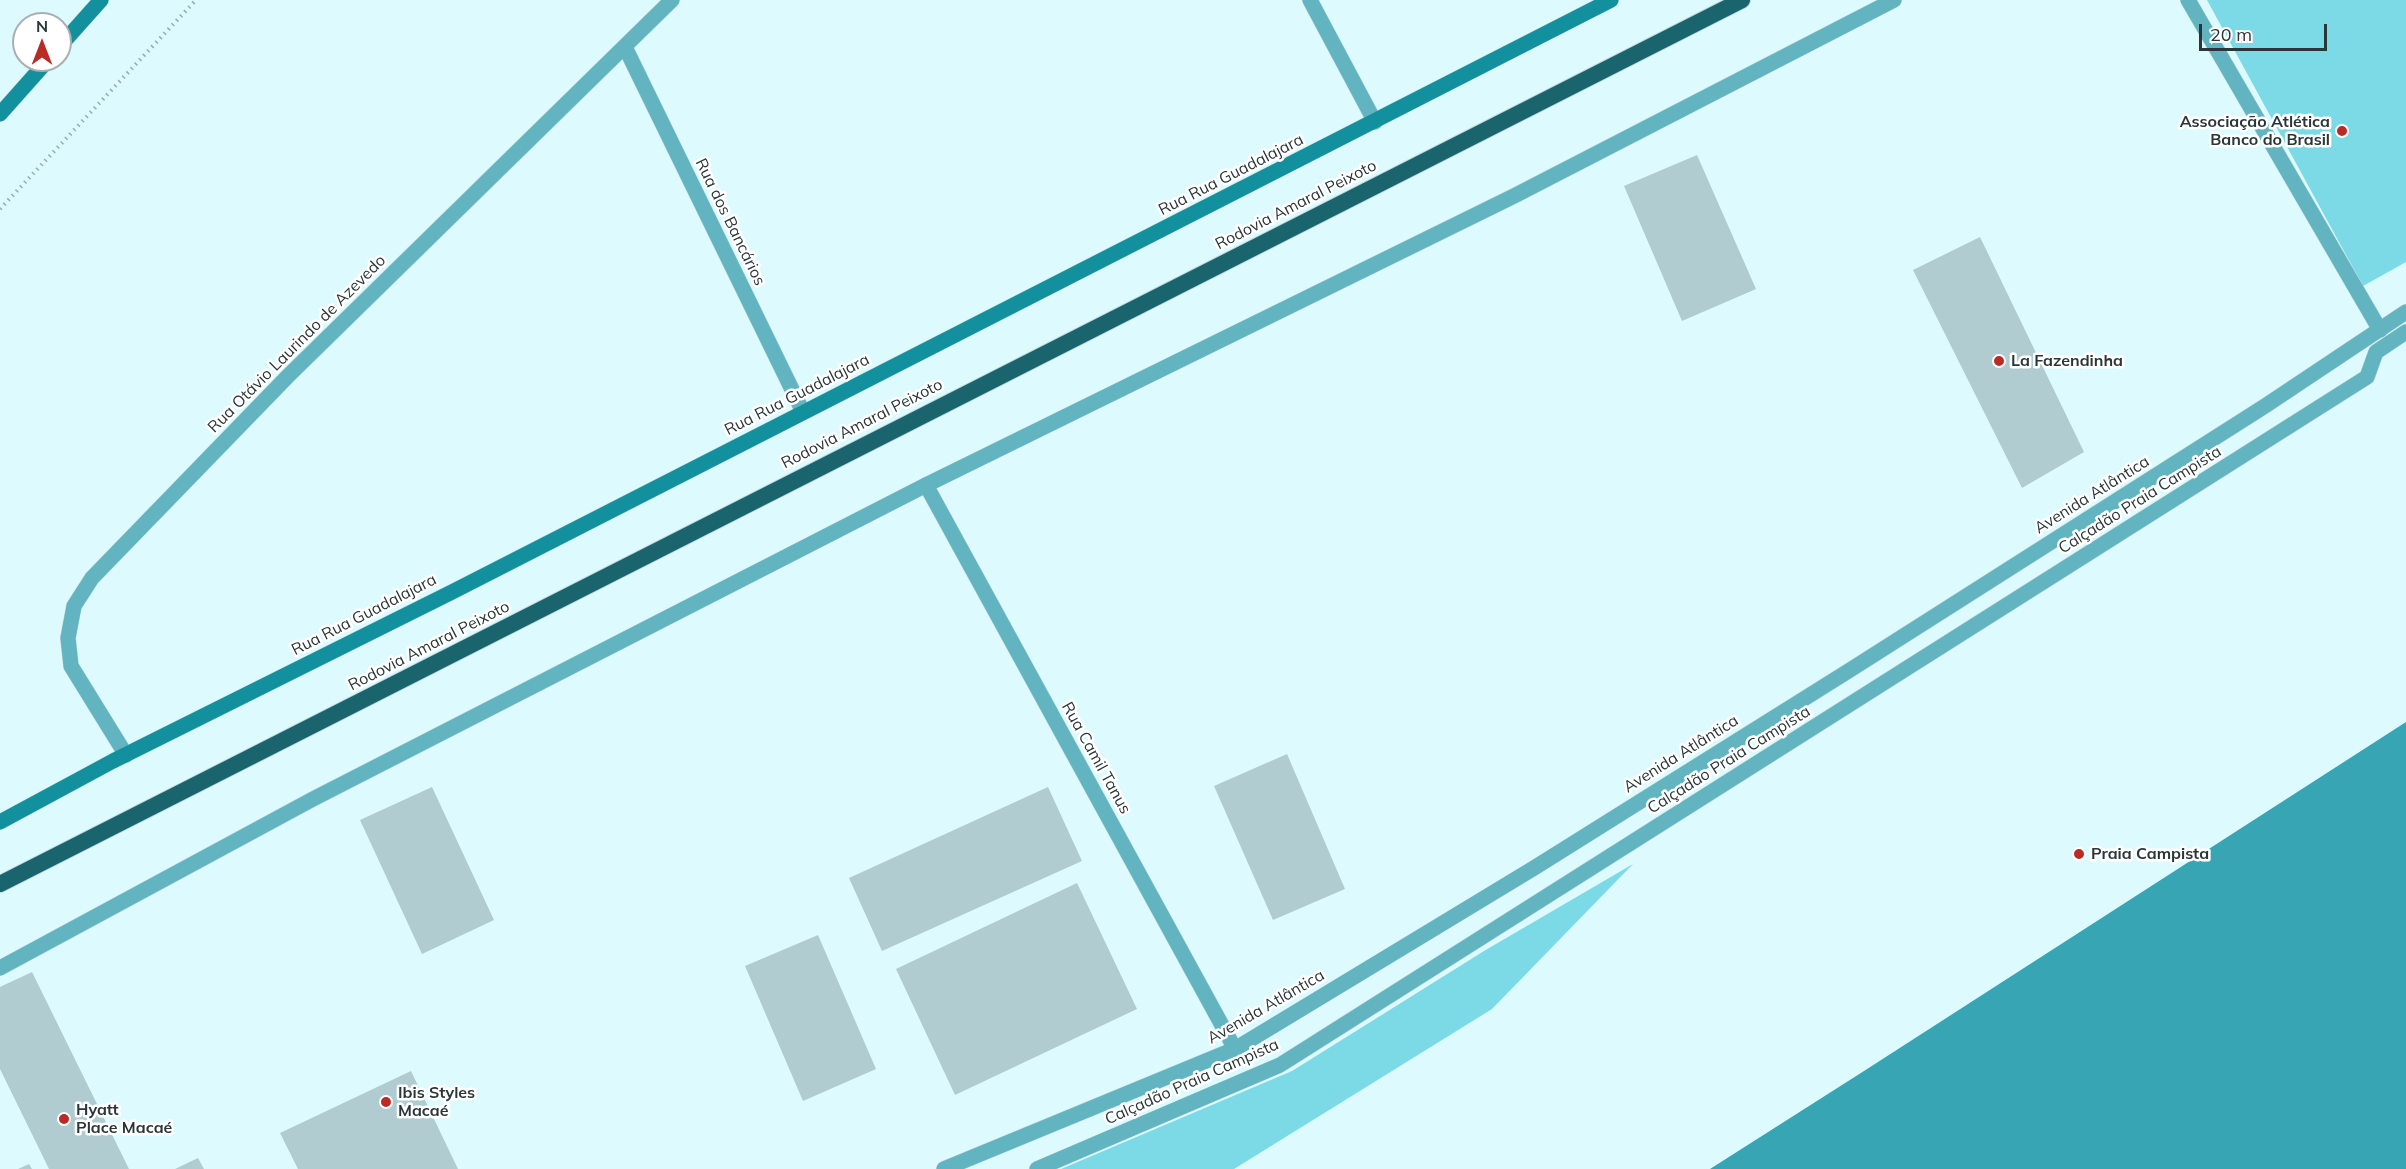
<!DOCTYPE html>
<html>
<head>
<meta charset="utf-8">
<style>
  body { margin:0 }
  #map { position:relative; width:2406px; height:1169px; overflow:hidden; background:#ddfafe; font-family:Mulish,sans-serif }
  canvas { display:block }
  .north { position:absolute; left:12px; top:12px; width:60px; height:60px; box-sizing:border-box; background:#fff; border:2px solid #aaafaf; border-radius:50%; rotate:0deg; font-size:16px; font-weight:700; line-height:24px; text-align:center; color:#2b3637 }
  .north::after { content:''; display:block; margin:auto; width:21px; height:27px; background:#ba2b26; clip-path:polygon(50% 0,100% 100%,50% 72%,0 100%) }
  .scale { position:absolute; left:2199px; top:24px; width:128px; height:27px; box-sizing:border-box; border:3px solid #2b3637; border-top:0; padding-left:8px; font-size:18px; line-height:21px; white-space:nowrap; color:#2b3637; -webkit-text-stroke:4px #fff; paint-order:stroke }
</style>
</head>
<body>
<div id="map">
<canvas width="2406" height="1169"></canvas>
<div class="north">N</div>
<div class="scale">20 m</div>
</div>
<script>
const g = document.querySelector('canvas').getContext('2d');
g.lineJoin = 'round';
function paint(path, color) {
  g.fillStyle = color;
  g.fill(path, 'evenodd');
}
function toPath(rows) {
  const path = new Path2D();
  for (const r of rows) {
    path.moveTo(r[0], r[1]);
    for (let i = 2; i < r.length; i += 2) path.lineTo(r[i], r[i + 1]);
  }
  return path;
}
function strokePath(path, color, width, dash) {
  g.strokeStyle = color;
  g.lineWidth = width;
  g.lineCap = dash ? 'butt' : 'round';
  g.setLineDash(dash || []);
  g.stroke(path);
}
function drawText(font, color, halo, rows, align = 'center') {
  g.font = font + ' Mulish,sans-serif';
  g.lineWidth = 5;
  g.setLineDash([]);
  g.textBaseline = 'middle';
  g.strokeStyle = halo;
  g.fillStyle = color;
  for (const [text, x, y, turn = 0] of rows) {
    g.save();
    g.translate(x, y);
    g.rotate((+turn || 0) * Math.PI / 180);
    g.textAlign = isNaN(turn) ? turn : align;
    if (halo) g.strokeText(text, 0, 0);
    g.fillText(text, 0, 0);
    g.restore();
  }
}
paint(toPath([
  [2207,0,2406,0,2406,262,2363,286],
  [1633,864,1492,1009,1234,1169,1061,1169,1292,1071,1484,951]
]), '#7cd9e6');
paint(toPath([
  [2406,722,2406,1169,1710,1169,1864,1071]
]), '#37a5b3');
paint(toPath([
  [1697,155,1756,289,1682,321,1624,186],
  [1980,237,2084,452,2022,488,1913,270],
  [1287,754,1345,889,1273,920,1214,786],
  [432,787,494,920,422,954,360,820],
  [1048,787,1082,861,882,951,849,878],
  [1077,883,1137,1009,955,1095,896,969],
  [818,935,876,1069,803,1101,745,966],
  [32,972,129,1169,49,1169,0,1069,0,987],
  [411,1071,458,1169,298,1169,280,1133],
  [198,1158,204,1169,175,1169],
  [29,1164,32,1169,18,1169]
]), '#b0ccd0');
const pedestrian = toPath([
  [1037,1169,1280,1065,2367,377,2376,352,2406,332]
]);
const minor = toPath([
  [1310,0,1375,122],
  [2188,0,2380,330],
  [625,47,803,412],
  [926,485,1235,1049],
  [126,755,71,666,68,638,74,606,92,578,288,376,672,0]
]);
const tertiary = toPath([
  [0,968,313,799,926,485,1514,196,1894,0],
  [944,1169,1235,1049,1534,868,1850,670,2265,406,2406,312]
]);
const secondary = toPath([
  [60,46,101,0],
  [0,114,48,60],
  [0,822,113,761,452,592,1611,0]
]);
const trunk = toPath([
  [0,884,1742,0]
]);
strokePath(pedestrian, '#bdd7da', 16);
strokePath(minor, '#bdd7da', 16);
strokePath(tertiary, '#bdd7da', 16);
strokePath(secondary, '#bdd7da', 16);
strokePath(trunk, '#bdd7da', 18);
strokePath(toPath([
  [0,209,196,0]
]), '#97adb0', 4, [1.5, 4.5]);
strokePath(pedestrian, '#61b4c0', 15);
strokePath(minor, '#61b4c0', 15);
strokePath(tertiary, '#61b4c0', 15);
strokePath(secondary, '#12909e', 15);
strokePath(trunk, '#1a646e', 16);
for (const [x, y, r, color] of [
  [2342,131,6,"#ba2b26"],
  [1999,361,6,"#ba2b26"],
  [2079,854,6,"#ba2b26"],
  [386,1102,6,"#ba2b26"],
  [64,1119,6,"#ba2b26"]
]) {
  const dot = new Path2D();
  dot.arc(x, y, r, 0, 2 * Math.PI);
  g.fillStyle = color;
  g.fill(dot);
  strokePath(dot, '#fff', 2);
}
drawText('bold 16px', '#2b3637', '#fff', [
  ["Associação Atlética",2330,122,"right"],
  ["Banco do Brasil",2330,140,"right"],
  ["La Fazendinha",2011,361],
  ["Praia Campista",2091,854],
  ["Ibis Styles",398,1093],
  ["Macaé",398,1111],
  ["Hyatt",76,1110],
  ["Place Macaé",76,1128]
], 'left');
drawText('16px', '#2b3637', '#fff', [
  ["Rua Rua Guadalajara",1231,175,-27],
  ["Rodovia Amaral Peixoto",1296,205,-27],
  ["Rua dos Bancários",730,222,64],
  ["Rua Otávio Laurindo de Azevedo",297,344,-45],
  ["Rua Rua Guadalajara",797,395,-27],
  ["Rodovia Amaral Peixoto",862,424,-27],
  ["Avenida Atlântica",2092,495,-32],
  ["Calçadão Praia Campista",2140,500,-32],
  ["Rua Rua Guadalajara",364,615,-27],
  ["Rodovia Amaral Peixoto",429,646,-27],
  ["Avenida Atlântica",1681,754,-32],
  ["Rua Camil Tanus",1096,758,61],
  ["Calçadão Praia Campista",1729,760,-32],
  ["Avenida Atlântica",1266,1007,-30],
  ["Calçadão Praia Campista",1192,1082,-24]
]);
</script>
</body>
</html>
